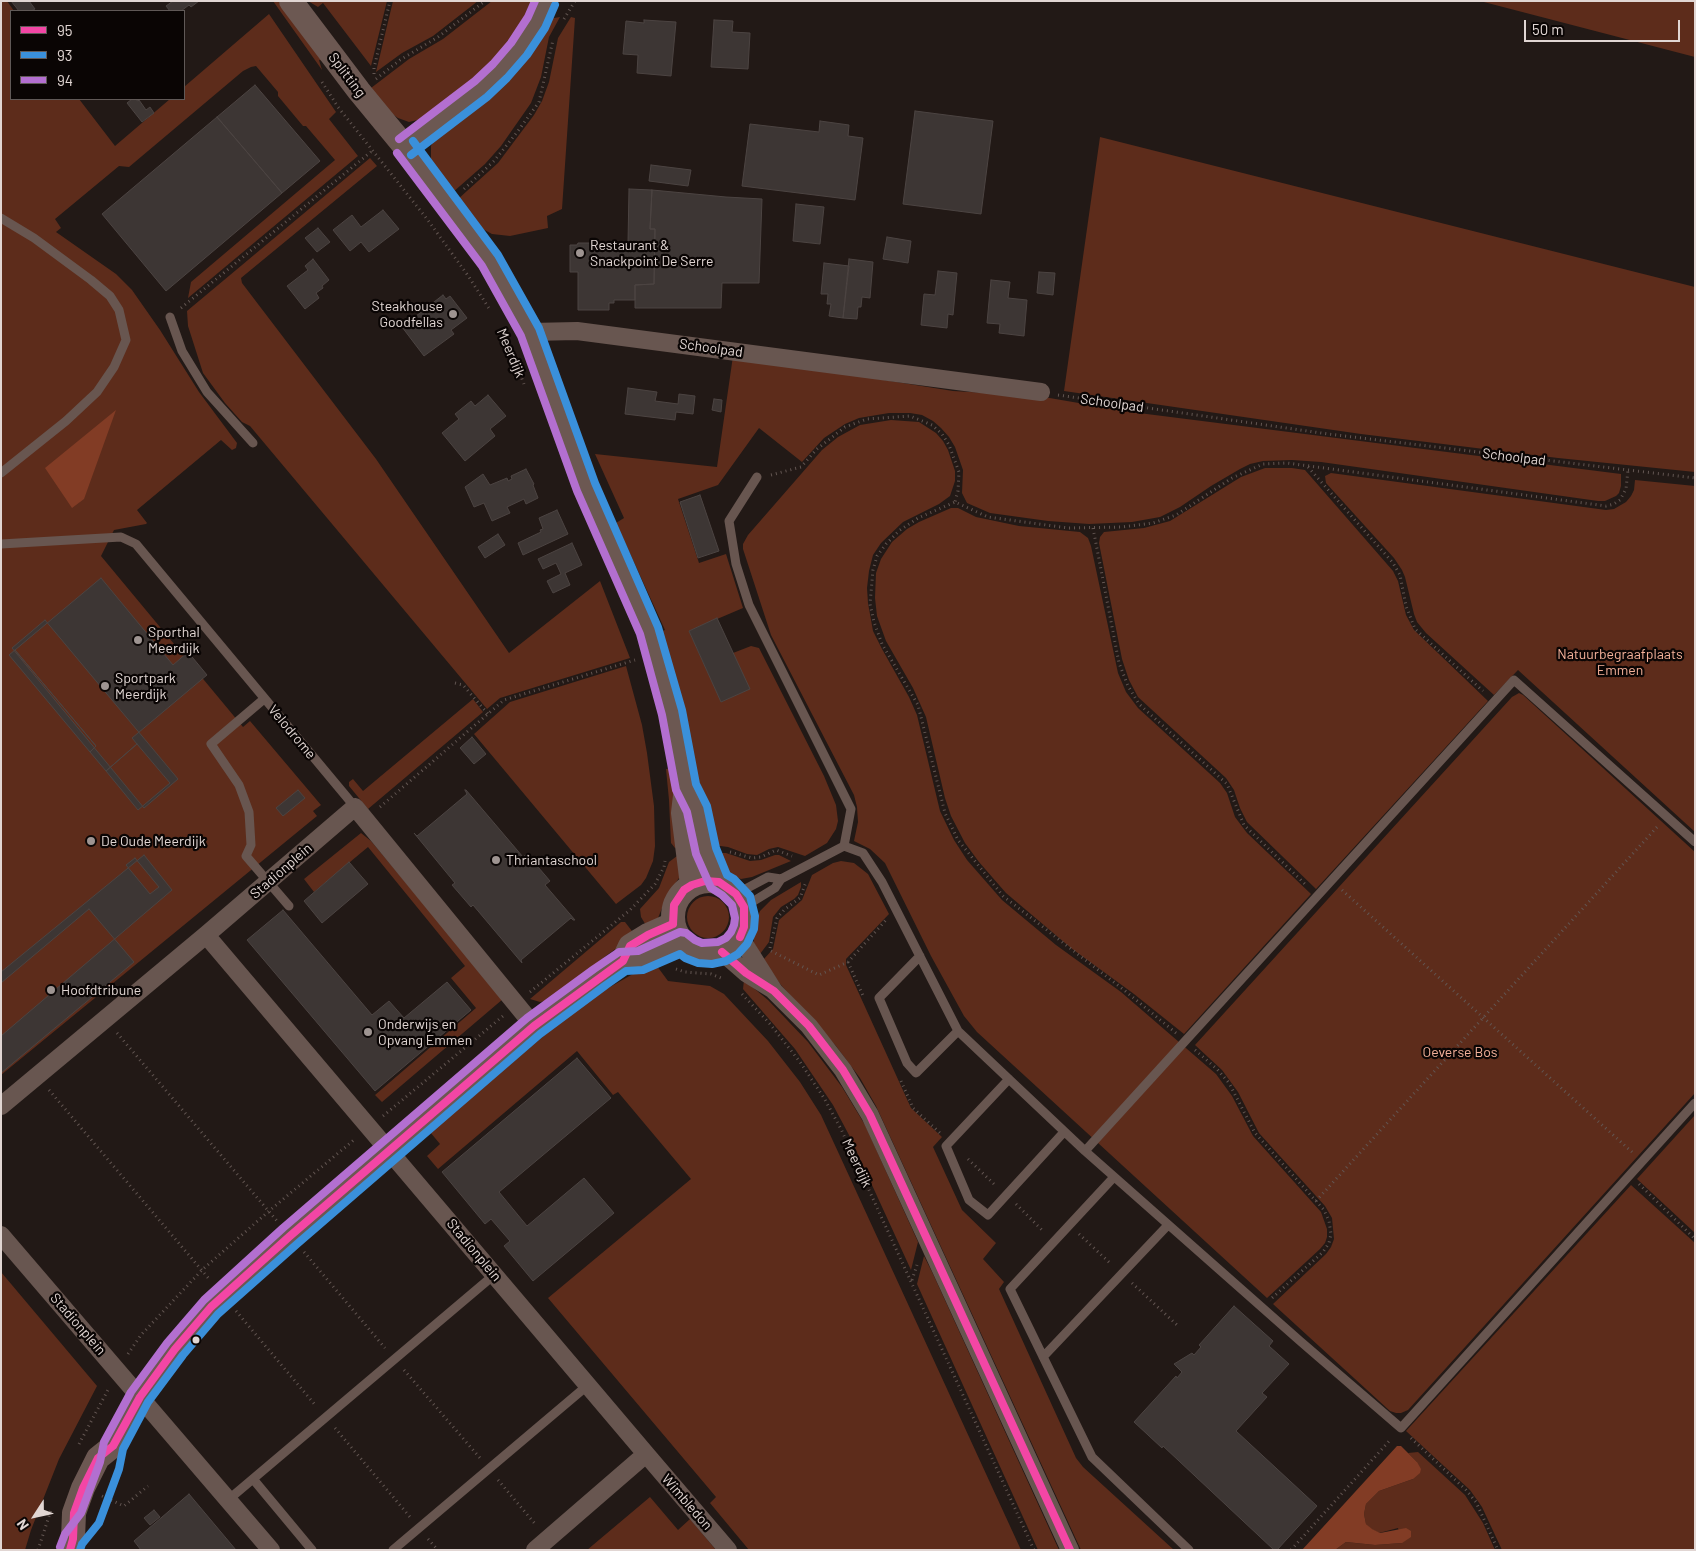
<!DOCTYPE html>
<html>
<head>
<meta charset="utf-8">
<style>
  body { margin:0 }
  #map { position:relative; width:1696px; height:1551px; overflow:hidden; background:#221916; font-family:Barlow,sans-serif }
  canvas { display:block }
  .frame { position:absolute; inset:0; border:2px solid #e1d6d3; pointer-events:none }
  .legend { position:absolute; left:10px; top:10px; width:175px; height:90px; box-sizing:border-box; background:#0a0504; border:1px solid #605957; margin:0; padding:6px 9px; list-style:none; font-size:15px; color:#e1d6d3 }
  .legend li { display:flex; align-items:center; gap:10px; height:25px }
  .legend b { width:25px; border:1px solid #605957 }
  .north { position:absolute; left:10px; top:1491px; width:50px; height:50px; -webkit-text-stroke:4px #0a0504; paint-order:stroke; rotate:235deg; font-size:14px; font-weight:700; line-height:20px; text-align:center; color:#e1d6d3 }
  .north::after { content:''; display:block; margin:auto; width:18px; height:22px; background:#e1d6d3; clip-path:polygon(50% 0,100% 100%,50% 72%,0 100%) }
  .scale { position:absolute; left:1524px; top:20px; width:156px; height:22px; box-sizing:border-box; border:2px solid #e1d6d3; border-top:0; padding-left:6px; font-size:15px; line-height:18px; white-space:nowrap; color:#e1d6d3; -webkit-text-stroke:4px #0a0504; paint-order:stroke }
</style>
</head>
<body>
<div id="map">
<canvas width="1696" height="1551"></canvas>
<div class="frame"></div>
<ul class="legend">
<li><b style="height:6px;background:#f346a5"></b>95</li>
<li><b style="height:6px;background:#3a90db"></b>93</li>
<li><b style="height:6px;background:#b36fd0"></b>94</li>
</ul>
<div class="north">N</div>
<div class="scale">50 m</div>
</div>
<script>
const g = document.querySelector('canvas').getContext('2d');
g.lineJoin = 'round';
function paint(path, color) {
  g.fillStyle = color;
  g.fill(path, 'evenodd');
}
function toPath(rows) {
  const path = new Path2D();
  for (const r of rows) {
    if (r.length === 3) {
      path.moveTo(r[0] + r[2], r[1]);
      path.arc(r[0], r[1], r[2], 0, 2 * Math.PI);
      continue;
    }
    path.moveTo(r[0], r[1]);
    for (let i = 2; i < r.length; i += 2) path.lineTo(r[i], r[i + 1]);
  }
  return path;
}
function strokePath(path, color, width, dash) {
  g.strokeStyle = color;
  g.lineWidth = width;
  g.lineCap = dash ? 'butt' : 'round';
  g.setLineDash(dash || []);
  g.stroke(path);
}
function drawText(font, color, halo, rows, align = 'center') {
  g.font = font + ' Barlow,sans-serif';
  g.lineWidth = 4.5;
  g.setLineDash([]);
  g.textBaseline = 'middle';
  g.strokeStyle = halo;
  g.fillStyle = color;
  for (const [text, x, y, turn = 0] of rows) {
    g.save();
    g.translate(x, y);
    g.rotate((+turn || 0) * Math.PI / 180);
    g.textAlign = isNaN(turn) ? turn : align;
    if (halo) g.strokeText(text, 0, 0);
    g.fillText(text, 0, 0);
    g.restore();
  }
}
paint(toPath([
  [1,1,7,1,14,11,11,11,11,99,79,99,115,146,170,99,184,99,184,87,269,14,336,112,329,119,358,156,188,298,191,282,335,160,306,126,303,126,278,96,278,92,256,66,251,67,243,71,129,167,119,166,55,219,61,228,56,232,116,274,132,290,160,330,199,392,237,443,236,448,232,450,221,440,137,510,147,523,146,524,114,530,101,556,243,727,250,721,321,805,313,811,317,816,1,1075],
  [273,1,278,1,325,61,319,60,322,70],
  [308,1,387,1,371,66,323,3,318,7],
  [393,1,478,1,433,36,402,53,376,72],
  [492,1,536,1,523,26,491,66,426,118,409,122,398,118,388,111,371,88,409,59,443,39],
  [1480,1,1695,1,1695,57],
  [560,17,549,37,541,77,531,103,501,146,485,164,452,193,434,169,431,161,431,146,435,138,548,19],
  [571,17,575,18,562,209,547,216,548,228,510,236,492,234,479,227,457,200,498,163,534,115,542,101,549,82,558,38],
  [1100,137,1695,287,1695,472,1558,458,1361,434,1064,391],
  [370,158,377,166,241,278,242,283,376,459,509,653,600,581,630,658,500,698,487,709,250,426,242,422,225,403,203,373,188,326,187,311],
  [733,356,953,391,1038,396,1131,412,1621,474,1621,486,1619,493,1616,496,1605,501,1598,501,1321,462,1292,460,1263,461,1250,464,1240,469,1211,486,1180,507,1160,517,1132,522,1089,524,1048,521,990,513,967,503,962,493,963,470,955,447,949,437,941,428,933,421,922,415,910,413,889,413,859,418,845,424,824,438,802,462,759,428,718,485,678,499,699,563,726,554,743,608,689,631,721,701,733,653,751,646,759,648,824,776,836,805,838,821,836,829,827,843,805,856,778,847,769,849,757,855,747,854,728,847,713,845,674,679,659,632,665,630,616,523,624,518,595,454,717,467],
  [891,420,919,422,936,433,943,441,948,450,955,471,955,481,950,496,939,504,903,522,881,543,873,555,869,571,867,588,868,603,873,631,882,649,909,697,917,715,940,811,954,840,967,860,1002,900,1056,945,1121,992,1216,1074,1232,1096,1253,1136,1321,1212,1327,1229,1327,1237,1325,1243,1320,1249,1267,1298,977,1032,964,1016,931,956,885,863,870,849,854,841,858,822,857,807,854,795,771,635,743,549,743,544,748,535,822,450,838,437,860,425],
  [1265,468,1292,468,1305,470,1393,571,1398,581,1406,615,1414,630,1488,701,1316,889,1247,822,1240,808,1234,790,1226,778,1138,697,1129,680,1122,659,1099,543,1100,537,1104,532,1144,528,1170,521,1241,477],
  [1331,473,1606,510,1614,509,1626,502,1631,496,1634,490,1635,480,1695,486,1695,832,1518,670,1494,695,1426,633,1417,622,1414,614,1405,577,1402,570,1394,558,1326,483,1325,476],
  [951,508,958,508,976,517,1019,526,1080,532,1088,538,1091,546,1118,673,1126,692,1138,708,1220,783,1227,793,1235,817,1247,833,1311,894,1184,1034,1134,994,1071,948,1006,893,979,862,965,843,951,816,945,798,926,717,913,688,886,641,877,616,875,598,876,573,881,559,892,542,907,529,919,522],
  [626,666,642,725,647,753,654,806,655,846,653,861,646,878,641,885,616,904,474,734,510,702],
  [1519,693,1523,695,1695,852,1695,1093,1408,1410,1401,1413,1396,1413,1390,1411,1273,1304,1326,1254,1331,1247,1334,1239,1332,1218,1325,1206,1259,1133,1238,1092,1222,1070,1195,1045,1512,697],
  [473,699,483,712,368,809,349,786,349,782,353,779,363,791],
  [671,768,681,849,675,848,671,843,669,800,666,769],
  [361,833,371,841,503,999,382,1102,375,1095,476,1008,451,978,465,966,368,847,314,892,304,879],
  [719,853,726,853,750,861,761,860,775,855,779,855,791,861,752,877,741,879,727,874],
  [677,856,681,875,667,896,658,918,647,927,641,917,640,909,659,888,669,862],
  [841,861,854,863,868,874,889,914,846,959,846,965,911,1108,942,1137,933,1147,962,1210,996,1243,983,1259,1004,1282,999,1289,1076,1458,1083,1467,1174,1550,1081,1550,876,1106,860,1078,836,1046,781,985,763,960,773,949,779,920,802,900,812,875,833,863],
  [801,882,801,887,798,895,794,899,781,907,773,917,769,942,760,954,754,943,753,929,760,911,771,900],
  [708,917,21],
  [621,922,625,922,635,935,607,955,551,1000,540,1002,530,999],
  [654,962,668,981,710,986,724,994,768,1041,800,1082,821,1115,839,1154,1021,1550,749,1550,710,1503,716,1497,548,1298,691,1179,618,1092,613,1095,577,1051,438,1169,427,1156,440,1144,430,1132,577,1008,596,995],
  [744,980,768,1000,808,1042,842,1087,865,1125,918,1242,911,1270,849,1135,833,1105,795,1049,743,989],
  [1695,1115,1695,1233,1637,1179],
  [1631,1185,1695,1243,1695,1550,1502,1550,1482,1507,1470,1490,1406,1431],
  [924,1256,933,1274,1059,1550,1038,1550,917,1284],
  [1,1272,97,1386,59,1459,31,1530,25,1550,1,1550],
  [1418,1452,1465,1495,1483,1523,1495,1550,1335,1550,1346,1542,1375,1545,1402,1543,1398,1528,1379,1533,1371,1529,1366,1524,1364,1514,1366,1504,1379,1491,1413,1479,1417,1462,1408,1453],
  [650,1497,678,1530,690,1519,716,1550,587,1550]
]), '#5d2c1b');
paint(toPath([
  [116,410,84,499,72,508,45,468],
  [1397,1446,1401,1446,1417,1462,1421,1469,1420,1473,1413,1479,1379,1491,1366,1504,1364,1514,1366,1524,1372,1529,1380,1533,1406,1528,1411,1531,1411,1537,1402,1543,1375,1545,1346,1542,1335,1550,1302,1550]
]), '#823c25');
const building = toPath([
  [11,1,29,1,35,9,31,11,19,11,11,1],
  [173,1,199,1,191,7,189,5,181,11,170,11,166,6,173,1],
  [644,20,676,22,671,76,637,73,638,55,623,54,626,21,644,23,644,20],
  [714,20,733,21,732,32,750,33,748,69,711,67,714,20],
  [255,85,320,161,282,193,217,117,255,85],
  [132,99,135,99,138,101,139,100,146,110,150,107,154,113,142,122,127,103,132,99],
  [915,111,993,121,981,214,903,204,915,111],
  [217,117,282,193,166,291,102,214,217,117],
  [820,121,849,125,848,136,863,138,855,200,742,186,750,124,819,132,820,121],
  [651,165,691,170,688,186,649,181,651,165],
  [629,189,652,190,650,229,655,229,654,284,635,285,635,300,614,300,614,303,609,303,609,310,578,310,578,272,570,272,570,245,577,245,578,243,628,243,629,189],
  [652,190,726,197,762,199,759,283,722,283,721,308,635,308,635,285,654,284,655,229,650,229,652,190],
  [796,204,824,207,820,244,793,241,796,204],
  [383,210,399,229,369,252,361,242,350,251,333,230,352,215,361,227,383,210],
  [318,228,330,242,317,252,305,238,318,228],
  [887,237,911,241,908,263,883,259,887,237],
  [313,259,329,280,322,286,323,288,316,293,319,298,305,309,287,286,308,270,305,266,313,259],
  [849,259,873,262,870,298,862,297,861,307,858,307,857,319,843,318,849,259],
  [824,263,849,266,843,318,829,316,831,304,827,304,828,294,821,294,824,263],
  [938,271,957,273,953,315,948,314,947,328,921,325,924,294,935,295,938,271],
  [1039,272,1055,273,1053,295,1037,293,1039,272],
  [991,280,1010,282,1008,298,1027,300,1024,336,999,333,1000,324,987,323,991,280],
  [443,295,446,299,450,296,467,318,451,330,454,334,424,356,402,327,443,295],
  [628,388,657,392,655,401,678,404,679,394,695,396,693,414,676,412,675,420,625,414,628,388],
  [488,395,506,416,490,429,495,436,465,461,442,433,459,419,455,414,471,401,475,406,488,395],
  [714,399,722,400,721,412,712,410,714,399],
  [526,469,534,484,533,485,538,498,526,504,524,499,507,507,510,513,492,521,484,503,474,507,465,487,483,474,490,485,507,478,508,481,512,479,511,476,526,469],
  [700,495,719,551,698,558,680,502,700,495],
  [557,510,568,534,523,555,518,543,541,532,540,530,543,529,539,518,557,510],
  [498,534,505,545,485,558,478,547,498,534],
  [572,543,582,565,565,573,570,585,553,593,547,581,561,574,556,563,543,569,538,559,572,543],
  [101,578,173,665,188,652,207,675,132,738,137,744,106,771,90,752,96,746,15,650,101,578],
  [717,618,750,689,721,702,689,631,717,618],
  [45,620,178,779,144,808,12,648,45,620],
  [15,650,96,746,90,752,9,655,15,650],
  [472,737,486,754,474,764,460,748,472,737],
  [137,744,170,783,138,810,106,771,137,744],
  [298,790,305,798,283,816,276,808,298,790],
  [465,790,466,790,523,857,527,854,550,881,545,885,575,920,573,920,571,918,521,960,522,963,473,905,471,907,452,885,455,883,414,833,417,836,467,794,465,790],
  [144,855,172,890,1,1036,1,972,144,855],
  [135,858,159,887,150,894,126,865,135,858],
  [349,862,368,884,322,923,304,901,349,862],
  [89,909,134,962,1,1073,1,983,89,909],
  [283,910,372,1015,389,1001,404,1018,447,982,471,1010,375,1091,247,940,283,910],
  [577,1058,611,1098,499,1192,527,1226,584,1178,614,1213,533,1281,504,1246,510,1241,491,1219,485,1224,442,1172,577,1058],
  [1234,1306,1273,1341,1269,1346,1289,1364,1262,1393,1267,1397,1236,1431,1317,1506,1277,1550,1274,1550,1163,1446,1162,1448,1134,1422,1176,1376,1177,1378,1182,1372,1174,1364,1192,1353,1194,1355,1201,1347,1199,1345,1234,1306],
  [189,1494,236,1550,141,1550,134,1541,189,1494],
  [154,1510,160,1517,150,1525,144,1518,154,1510]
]);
paint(building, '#3d3634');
strokePath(building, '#4c4442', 1);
strokePath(toPath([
  [564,19,575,1],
  [374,74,374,68,390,1],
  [376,79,400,60,438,37,485,1],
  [322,82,338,107,427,219,469,277,490,310],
  [464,189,494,161,518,131,539,102,553,40],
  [181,308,372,151],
  [509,346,524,384],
  [1058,395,1328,434,1695,478],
  [1308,467,1393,563,1400,575,1406,606,1415,629,1483,691],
  [771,475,801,467,817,449,845,427,867,419,910,416,932,425,942,434,949,445,959,472,958,491,955,502],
  [1093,528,1119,663,1128,686,1139,704,1227,784,1244,825,1307,886],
  [455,683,463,685,488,714],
  [380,807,504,700,635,660],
  [730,852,752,858,761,857,776,850,792,856],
  [1342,890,1632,1152],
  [770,948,777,918,785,909,800,898,806,882],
  [771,951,819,975,848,962,886,920],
  [848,962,864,998],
  [676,969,685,972,711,974,721,978],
  [530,992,630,910,655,884,664,867,665,861],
  [742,994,770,1024,800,1062,824,1098,841,1129,1034,1550],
  [117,1033,277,1221],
  [1176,1033,1124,990,1003,896,958,840,945,813,918,705,882,644,874,622,870,604,873,570,877,556,886,544,900,530,918,518,955,502,988,517,1068,528,1122,527,1153,523,1176,515,1232,478,1263,464,1287,463,1606,506,1614,504,1620,500,1626,489,1628,470],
  [1195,1050,1217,1069,1229,1083,1255,1133,1324,1210,1329,1221,1331,1234,1329,1243,1323,1252,1272,1298],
  [901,1081,913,1108,940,1133],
  [49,1090,210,1280],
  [383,1116,503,1016],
  [968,1159,996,1186],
  [1639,1184,1695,1239],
  [1316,1201,1658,826],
  [1016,1204,1043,1231],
  [1079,1234,1111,1264],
  [304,1252,385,1348],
  [912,1280,917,1265],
  [1132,1283,1177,1325],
  [236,1311,316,1406],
  [128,1354,141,1335,202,1270,269,1211,355,1139],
  [404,1370,480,1458],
  [335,1428,410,1517],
  [1411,1438,1466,1490,1476,1502,1498,1550],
  [79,1444,109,1388],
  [498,1480,536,1525],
  [102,1496,124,1506,148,1486],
  [428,1539,438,1550],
  [38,1550,51,1510],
  [1291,1550,1391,1439]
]), '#635652', 3, [1, 4]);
strokePath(toPath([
  [1,218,34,238,91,280,110,296,119,310,126,340,114,367,97,392,66,421,1,473],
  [170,317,182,351,207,392,253,443],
  [757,477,729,521,736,564,749,605,851,809,844,846],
  [1,544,121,537,136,544,355,807],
  [264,699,211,744,239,785,249,812,251,845,246,856,289,906],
  [736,894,768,877,781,879,844,846,863,853,882,882,958,1031,1085,1151,1300,1341,1401,1428,1695,1103],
  [744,907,775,888,781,879],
  [920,956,879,998,907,1063,916,1073,958,1031],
  [1009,1079,946,1146,969,1200,988,1215,1064,1132],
  [1085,1151,1514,680,1695,842],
  [1114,1177,1010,1289,1092,1457,1189,1550],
  [1043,1357,1168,1225],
  [253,1479,312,1550],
  [228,1500,494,1275],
  [393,1550,588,1385]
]), '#685650', 9);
strokePath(toPath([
  [530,332,577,331,1041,392],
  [206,935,646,1454,535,1550],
  [740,937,774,991,809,1026,843,1070,870,1115,1070,1550],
  [722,952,746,973,772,989],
  [1,1106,206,935,355,807,534,1026],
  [1,1235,271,1550],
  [646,1454,728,1550]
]), '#685650', 18);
strokePath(toPath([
  [291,1,359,91,405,147,490,261,530,332,545,370,586,487,649,631,672,713,686,787,683,813,692,885],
  [405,147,481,89,500,71,519,49,537,22,546,1],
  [696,806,706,851,719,882],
  [709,917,36],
  [623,961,640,961,682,942],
  [70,1550,73,1539,74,1513,83,1488,98,1458,113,1446,140,1397,175,1349,211,1307,290,1236,534,1026,623,961,630,946,648,935,673,924]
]), '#6c5852', 24);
strokePath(toPath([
  [673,924,674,905,684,890,692,885,705,881,719,882,736,894,744,907,744,927,740,937],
  [722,952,746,973,774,991,809,1026,843,1070,870,1115,1070,1550],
  [70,1550,73,1539,74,1513,83,1488,98,1458,113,1446,140,1397,175,1349,211,1307,290,1236,534,1026,623,961,630,946,648,935,673,924]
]), '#f346a5', 8);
strokePath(toPath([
  [411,155,487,97,507,78,527,55,545,28,555,5],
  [80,1550,82,1544,99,1523,119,1469,123,1449,148,1402,183,1355,218,1314,297,1244,540,1034,606,985,626,971,643,970,680,954,685,958,698,963,712,964,726,961,738,954,747,944,754,929,755,916,750,896,734,879,727,875,716,848,707,806,696,784,682,710,658,627,595,483,539,328,498,255,413,141]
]), '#3a90db', 8);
strokePath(toPath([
  [399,139,475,81,493,64,511,43,528,17,535,1],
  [60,1547,65,1534,81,1513,100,1462,104,1442,131,1392,167,1343,204,1300,283,1228,527,1018,594,969,619,952,638,951,680,932,686,933,695,940,702,943,718,942,726,938,731,932,734,925,735,918,732,905,722,895,711,888,696,854,687,812,676,790,662,715,640,634,577,491,521,336,482,266,397,153]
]), '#b36fd0', 8);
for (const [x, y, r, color] of [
  [580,253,5,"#9e9491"],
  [453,314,5,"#9e9491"],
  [138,640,5,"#9e9491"],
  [105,686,5,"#9e9491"],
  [91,841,5,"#9e9491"],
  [496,860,5,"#9e9491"],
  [51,990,5,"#9e9491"],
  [368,1032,5,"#9e9491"],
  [196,1340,4.5,"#e1d6d3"]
]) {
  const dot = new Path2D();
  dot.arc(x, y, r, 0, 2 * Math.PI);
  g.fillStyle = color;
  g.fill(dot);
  strokePath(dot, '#0a0504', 2);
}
drawText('14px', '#e1d6d3', '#0a0504', [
  ["Splitting",347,75,53],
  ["Schoolpad",711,348,8],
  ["Meerdijk",511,353,67],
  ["Schoolpad",1112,403,8],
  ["Schoolpad",1514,457,7],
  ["Velodrome",292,732,50],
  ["Stadionplein",281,871,-41],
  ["Meerdijk",857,1163,65],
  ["Stadionplein",474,1250,50],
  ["Stadionplein",78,1324,49],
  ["Wimbledon",687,1502,49]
]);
drawText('14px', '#e1d6d3', '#0a0504', [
  ["Restaurant &",590,245],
  ["Snackpoint De Serre",590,261],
  ["Steakhouse",443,306,"right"],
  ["Goodfellas",443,322,"right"],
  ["Sporthal",148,632],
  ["Meerdijk",148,648],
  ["Sportpark",115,678],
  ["Meerdijk",115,694],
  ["De Oude Meerdijk",101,841],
  ["Thriantaschool",506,860],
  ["Hoofdtribune",61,990],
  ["Onderwijs en",378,1024],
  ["Opvang Emmen",378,1040]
], 'left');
drawText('14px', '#f4b19a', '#0a0504', [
  ["Natuurbegraafplaats",1620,654],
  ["Emmen",1620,670],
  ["Oeverse Bos",1460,1052]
]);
</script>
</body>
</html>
